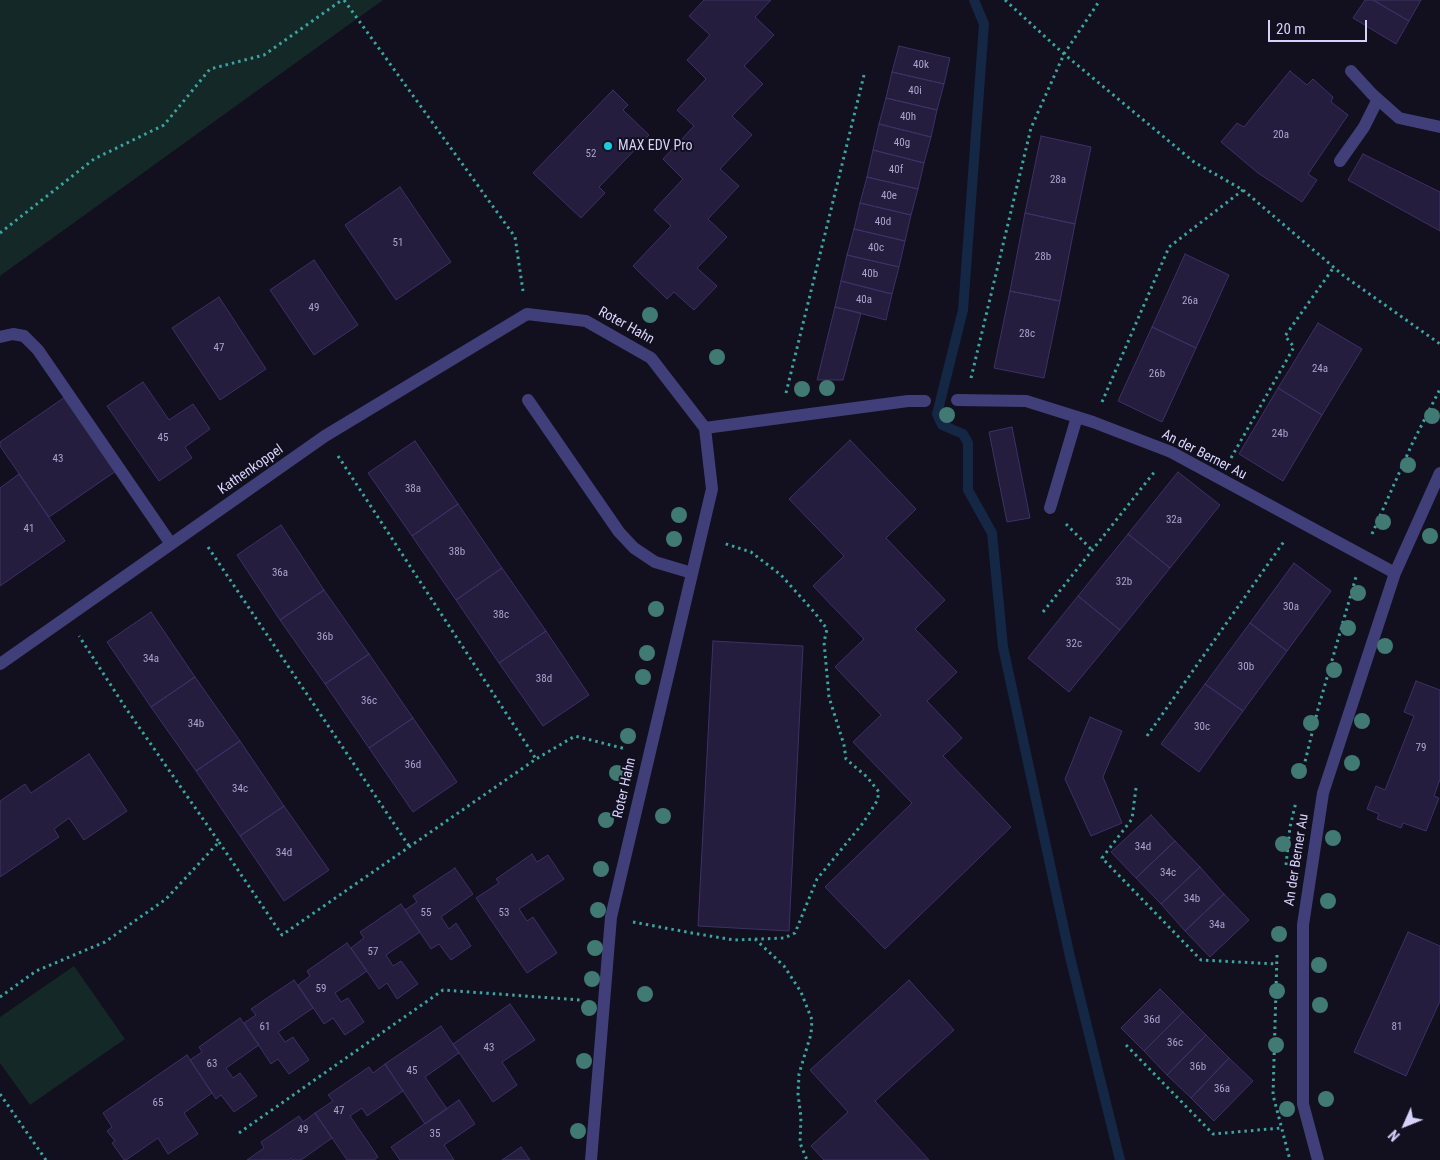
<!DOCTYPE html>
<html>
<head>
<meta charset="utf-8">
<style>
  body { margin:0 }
  #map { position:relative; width:1440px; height:1160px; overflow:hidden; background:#120f1f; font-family:"Roboto Condensed",sans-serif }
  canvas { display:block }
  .north { position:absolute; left:1380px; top:1100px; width:50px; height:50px; -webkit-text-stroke:4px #120f1f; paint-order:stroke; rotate:226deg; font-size:14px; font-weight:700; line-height:20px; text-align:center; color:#d6d2fa }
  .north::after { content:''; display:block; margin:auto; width:18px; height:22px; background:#d6d2fa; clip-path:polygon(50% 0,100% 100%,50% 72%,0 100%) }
  .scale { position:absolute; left:1268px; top:20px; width:99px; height:22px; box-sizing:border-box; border:2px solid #d6d2fa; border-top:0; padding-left:6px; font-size:15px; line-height:18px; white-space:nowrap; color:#d6d2fa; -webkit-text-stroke:4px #120f1f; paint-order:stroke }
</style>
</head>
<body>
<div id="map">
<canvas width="1440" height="1160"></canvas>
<div class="north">N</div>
<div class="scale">20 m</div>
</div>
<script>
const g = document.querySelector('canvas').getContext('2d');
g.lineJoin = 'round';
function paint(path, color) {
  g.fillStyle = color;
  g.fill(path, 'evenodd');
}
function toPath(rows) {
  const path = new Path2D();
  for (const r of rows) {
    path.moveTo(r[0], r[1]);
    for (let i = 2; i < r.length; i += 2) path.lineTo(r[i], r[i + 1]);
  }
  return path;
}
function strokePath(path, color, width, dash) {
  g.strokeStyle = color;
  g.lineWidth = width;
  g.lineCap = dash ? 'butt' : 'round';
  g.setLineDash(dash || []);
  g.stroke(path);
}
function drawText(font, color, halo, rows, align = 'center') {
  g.font = font + ' "Roboto Condensed",sans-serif';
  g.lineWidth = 4;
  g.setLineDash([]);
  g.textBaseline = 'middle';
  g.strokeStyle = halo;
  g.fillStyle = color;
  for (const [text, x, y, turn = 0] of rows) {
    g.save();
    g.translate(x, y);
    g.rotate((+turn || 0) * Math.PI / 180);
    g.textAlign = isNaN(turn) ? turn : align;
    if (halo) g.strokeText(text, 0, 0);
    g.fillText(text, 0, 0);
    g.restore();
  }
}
paint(toPath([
  [0,0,383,0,0,276],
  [74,966,125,1039,30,1105,0,1063,0,1017]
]), '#132827');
strokePath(toPath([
  [974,0,984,24,963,310,937,414,942,425,963,434,968,443,968,490,992,533,1003,647,1070,957,1120,1160]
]), '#142744', 10);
const building = toPath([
  [704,0,771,0,755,17,774,35,744,66,763,84,732,116,752,135,720,169,739,186,708,219,727,237,697,268,717,286,694,310,674,292,667,299,633,266,671,226,654,210,683,179,663,159,694,126,677,110,706,79,687,60,710,35,689,16,704,0],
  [1365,0,1373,0,1409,21,1396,44,1353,18,1365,0],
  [1373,0,1421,0,1409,21,1373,0],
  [899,46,950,58,944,84,892,72,899,46],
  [1290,71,1307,85,1313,79,1333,97,1331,102,1348,115,1308,174,1317,180,1302,202,1258,173,1221,142,1237,123,1244,127,1290,71],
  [892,72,944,84,937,110,886,98,892,72],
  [613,90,628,105,623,110,649,135,599,187,605,193,581,218,533,173,613,90],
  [886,98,937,110,931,137,879,124,886,98],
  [879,124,931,137,924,163,873,150,879,124],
  [1041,136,1091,147,1075,224,1025,213,1041,136],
  [873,150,924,163,918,189,867,177,873,150],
  [1363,154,1440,192,1440,231,1348,180,1363,154],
  [867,177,918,189,911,215,860,203,867,177],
  [400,187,451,262,396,300,345,225,400,187],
  [860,203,911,215,905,241,854,229,860,203],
  [1025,213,1075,224,1060,301,1010,291,1025,213],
  [854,229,905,241,899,267,847,255,854,229],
  [1185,254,1229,275,1196,348,1152,327,1185,254],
  [847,255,899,267,892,294,841,281,847,255],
  [314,260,358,325,314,355,270,290,314,260],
  [841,281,892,294,886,320,835,307,841,281],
  [1010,291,1060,301,1044,378,994,368,1010,291],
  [219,297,266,369,220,400,172,328,219,297],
  [835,307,861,313,843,380,817,380,835,307],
  [1318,323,1362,349,1322,415,1278,388,1318,323],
  [1152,327,1196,348,1162,422,1118,401,1152,327],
  [143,382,169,420,193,404,210,429,185,447,192,458,159,481,107,406,143,382],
  [1278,388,1322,415,1283,481,1239,454,1278,388],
  [65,397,116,471,49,517,0,446,0,442,65,397],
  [1012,427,1030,518,1007,522,989,432,1012,427],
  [850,440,916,509,886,538,945,600,915,629,957,672,927,701,962,738,943,756,1011,827,885,949,825,887,912,803,853,742,881,715,835,667,864,639,813,586,844,556,789,499,850,440],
  [415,441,458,504,412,536,368,473,415,441],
  [1178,472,1220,505,1170,568,1128,534,1178,472],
  [19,474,65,541,0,586,0,488,19,474],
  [458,504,502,568,456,600,412,536,458,504],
  [281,525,324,590,280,620,237,555,281,525],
  [1128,534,1170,568,1120,630,1078,596,1128,534],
  [1294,563,1331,591,1287,651,1250,623,1294,563],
  [502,568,546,631,499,663,456,600,502,568],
  [324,590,369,654,325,684,280,620,324,590],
  [1078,596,1120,630,1069,692,1028,658,1078,596],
  [151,612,195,677,151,707,107,642,151,612],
  [1250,623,1287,651,1243,711,1205,684,1250,623],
  [546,631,589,695,543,726,499,663,546,631],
  [713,641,803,646,789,931,698,926,713,641],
  [369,654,413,718,369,748,325,684,369,654],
  [195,677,240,741,196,771,151,707,195,677],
  [1416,681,1440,690,1440,779,1434,796,1439,798,1426,831,1403,823,1401,828,1377,819,1379,814,1367,809,1376,786,1385,790,1414,716,1404,712,1416,681],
  [1205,684,1243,711,1199,772,1161,744,1205,684],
  [1090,717,1122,731,1103,777,1122,823,1091,836,1065,779,1090,717],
  [413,718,457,782,413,812,369,748,413,718],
  [240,741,284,806,240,836,196,771,240,741],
  [89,754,127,811,84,840,69,818,54,829,59,837,0,877,0,801,25,784,31,793,89,754],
  [284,806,329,870,284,901,240,836,284,806],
  [1151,815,1175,841,1136,878,1111,852,1151,815],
  [1175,841,1200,867,1161,904,1136,878,1175,841],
  [532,854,537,862,548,855,564,879,519,909,527,921,533,917,557,953,527,973,476,898,499,883,496,879,532,854],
  [1200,867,1224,894,1185,931,1161,904,1200,867],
  [455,868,473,894,441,917,449,929,456,923,471,946,451,960,439,944,431,949,405,910,417,902,413,896,455,868],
  [1224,894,1249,920,1210,957,1185,931,1224,894],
  [401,904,420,932,386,955,393,966,401,961,418,984,397,999,387,983,379,989,351,948,364,938,360,932,401,904],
  [1408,932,1440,946,1440,1001,1406,1076,1354,1052,1408,932],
  [347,943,367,971,335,993,341,1002,348,998,364,1022,345,1035,333,1018,324,1024,298,985,310,976,307,971,347,943],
  [294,980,313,1008,278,1032,285,1042,293,1037,309,1060,289,1074,278,1059,271,1064,244,1023,256,1015,251,1009,294,980],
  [909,980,954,1030,875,1101,929,1160,824,1160,811,1146,848,1112,810,1070,909,980],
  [1160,989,1183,1012,1144,1051,1121,1028,1160,989],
  [510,1004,535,1040,502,1062,517,1085,493,1102,453,1044,510,1004],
  [1183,1012,1206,1035,1167,1075,1144,1051,1183,1012],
  [240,1018,259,1045,226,1068,233,1078,240,1073,257,1096,234,1112,221,1095,216,1099,190,1060,202,1052,199,1047,240,1018],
  [441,1026,459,1053,425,1077,447,1109,425,1124,385,1064,441,1026],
  [1206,1035,1229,1058,1191,1098,1167,1075,1206,1035],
  [187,1055,212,1093,184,1113,198,1134,168,1154,158,1138,126,1160,124,1160,112,1143,115,1141,107,1131,112,1127,103,1113,187,1055],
  [1229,1058,1253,1081,1214,1121,1191,1098,1229,1058],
  [385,1064,403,1091,367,1116,362,1108,350,1116,378,1157,374,1160,347,1160,315,1113,333,1101,328,1095,369,1067,373,1073,385,1064],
  [459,1100,475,1124,444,1145,454,1160,400,1160,391,1147,459,1100],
  [315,1113,332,1138,301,1160,292,1160,291,1158,289,1160,247,1160,264,1148,261,1142,299,1116,303,1122,315,1113],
  [521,1147,530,1160,502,1160,521,1147]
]);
paint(building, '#241d3e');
strokePath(building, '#3c3267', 1);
strokePath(toPath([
  [344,0,515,237,523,291],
  [1005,0,1064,54,1194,162,1243,190,1344,276,1440,344],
  [0,233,94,159,164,125,210,69,264,55,342,0],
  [971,378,1031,128,1064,54,1100,0],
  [786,393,864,75],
  [1102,402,1169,247,1243,190],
  [338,456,536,759],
  [1231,458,1294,347,1285,336,1334,267],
  [1066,524,1092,550],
  [1372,534,1412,444,1440,389],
  [208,547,409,846],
  [1043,612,1156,470],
  [1147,736,1285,540],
  [1302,774,1318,709,1356,577],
  [1136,788,1132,819,1102,858,1201,960,1276,964],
  [219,842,282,935,536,759,575,736,626,749],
  [1286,865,1290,827,1296,802],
  [633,922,692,933,734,940,784,938,795,933,817,879,863,823,877,801,879,792,867,777,846,759,844,745,829,697,824,642,827,629,815,613,781,575,751,552,723,543],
  [755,939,784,966,801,992,812,1020,811,1034,799,1074,798,1094,801,1117,800,1143,807,1160],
  [1277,955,1273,1095,1290,1160],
  [0,997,36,971,105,942,166,899,219,842,125,707,79,636],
  [1126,1045,1213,1134,1281,1128],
  [0,1094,46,1160],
  [239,1133,443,990,580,1000]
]), '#3ba59f', 3, [2.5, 4]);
strokePath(toPath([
  [1351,71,1372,94,1399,118,1440,127],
  [1340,161,1364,127,1378,99],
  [0,337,13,334,24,336,38,350,171,544],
  [528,400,619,532,634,548,655,562,692,573],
  [1050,508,1077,417]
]), '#413f79', 12);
strokePath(toPath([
  [957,400,1026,401,1093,422,1171,452,1395,573],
  [705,428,908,401,925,401],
  [0,664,325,436,527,314,586,321,651,358,705,428,712,489,611,917,591,1160],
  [1318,1160,1303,1104,1303,925,1323,793,1395,573,1440,473]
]), '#413f79', 12);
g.fillStyle = '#407a73';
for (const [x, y] of [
  [650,315],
  [717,357],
  [827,388],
  [802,389],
  [947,415],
  [1432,416],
  [1408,465],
  [679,515],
  [1383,522],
  [1430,536],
  [674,539],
  [1358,593],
  [656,609],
  [1348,628],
  [1385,646],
  [647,653],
  [1334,670],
  [643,677],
  [1362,721],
  [1311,723],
  [628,736],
  [1352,763],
  [1299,771],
  [617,773],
  [663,816],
  [606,820],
  [1333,838],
  [1283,844],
  [601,869],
  [1328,901],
  [598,910],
  [1279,934],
  [595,948],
  [1319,965],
  [592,979],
  [1277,991],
  [645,994],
  [1320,1005],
  [589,1008],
  [1276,1045],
  [584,1061],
  [1326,1099],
  [1287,1109],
  [578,1131]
]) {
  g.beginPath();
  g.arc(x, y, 8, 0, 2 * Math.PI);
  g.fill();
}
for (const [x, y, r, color] of [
  [608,146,5,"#18cce0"]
]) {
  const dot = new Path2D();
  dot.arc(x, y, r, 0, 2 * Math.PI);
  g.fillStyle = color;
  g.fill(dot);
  strokePath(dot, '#120f1f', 2);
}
drawText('11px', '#aaa5cb', null, [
  ["40k",921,65],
  ["40i",915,91],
  ["40h",908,117],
  ["20a",1281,135],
  ["40g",902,143],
  ["52",591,154],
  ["40f",896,170],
  ["28a",1058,180],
  ["40e",889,196],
  ["40d",883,222],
  ["51",398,243],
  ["40c",876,248],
  ["28b",1043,257],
  ["40b",870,274],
  ["40a",864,300],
  ["26a",1190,301],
  ["49",314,308],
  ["28c",1027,334],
  ["47",219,348],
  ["24a",1320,369],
  ["26b",1157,374],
  ["24b",1280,434],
  ["45",163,438],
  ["43",58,459],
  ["38a",413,489],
  ["32a",1174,520],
  ["41",29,529],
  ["38b",457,552],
  ["36a",280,573],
  ["32b",1124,582],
  ["30a",1291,607],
  ["38c",501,615],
  ["36b",325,637],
  ["32c",1074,644],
  ["34a",151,659],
  ["30b",1246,667],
  ["38d",544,679],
  ["36c",369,701],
  ["34b",196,724],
  ["30c",1202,727],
  ["79",1421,748],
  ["36d",413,765],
  ["34c",240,789],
  ["34d",1143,847],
  ["34d",284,853],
  ["34c",1168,873],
  ["34b",1192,899],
  ["55",426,913],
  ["53",504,913],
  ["34a",1217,925],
  ["57",373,952],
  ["59",321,989],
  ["36d",1152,1020],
  ["61",265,1027],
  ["81",1397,1027],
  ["36c",1175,1043],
  ["43",489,1048],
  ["63",212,1064],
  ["36b",1198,1067],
  ["45",412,1071],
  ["36a",1222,1089],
  ["65",158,1103],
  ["47",339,1111],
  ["49",303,1130],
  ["35",435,1134]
]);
drawText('14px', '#d6d2fa', '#120f1f', [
  ["MAX EDV Pro",618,146]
], 'left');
drawText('14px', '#d6d2fa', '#120f1f', [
  ["Roter Hahn",626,326,29],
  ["An der Berner Au",1204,455,27],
  ["Kathenkoppel",251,470,-35],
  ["Roter Hahn",625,788,-77],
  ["An der Berner Au",1297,860,-81]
]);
</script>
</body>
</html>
